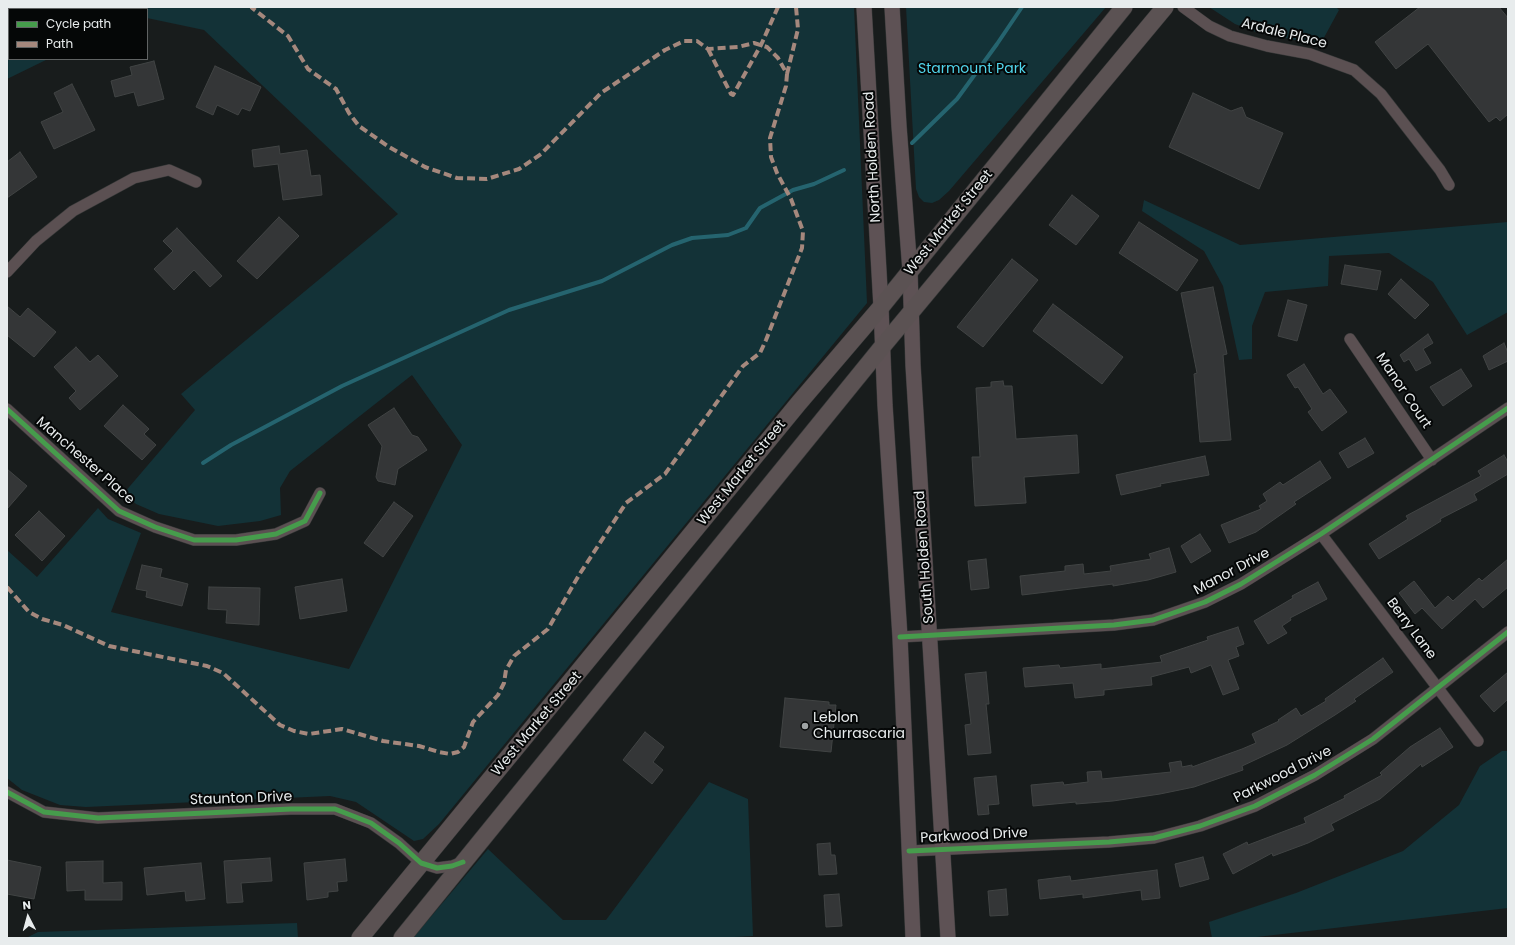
<!DOCTYPE html>
<html>
<head>
<meta charset="utf-8">
<style>
  body { margin:0 }
  #map { position:relative; width:1515px; height:945px; overflow:hidden; background:#181c1c; font-family:Poppins,sans-serif }
  canvas { display:block }
  .frame { position:absolute; inset:0; border:8px solid #e8eced; pointer-events:none }
  .legend { position:absolute; left:8px; top:8px; width:140px; height:52px; box-sizing:border-box; background:#050707; border:1px solid #606363; margin:0; padding:5px 7px; list-style:none; font-size:12px; color:#e8eced }
  .legend li { display:flex; align-items:center; gap:8px; height:20px }
  .legend b { width:20px; border:1px solid #606363 }
  .north { position:absolute; left:8px; top:897px; width:40px; height:40px; -webkit-text-stroke:3px #050707; paint-order:stroke; rotate:354deg; font-size:11px; font-weight:700; line-height:16px; text-align:center; color:#e8eced }
  .north::after { content:''; display:block; margin:auto; width:14px; height:18px; background:#e8eced; clip-path:polygon(50% 0,100% 100%,50% 72%,0 100%) }
</style>
</head>
<body>
<div id="map">
<canvas width="1515" height="945"></canvas>
<div class="frame"></div>
<ul class="legend">
<li><b style="height:5px;background:#469c4c"></b>Cycle path</li>
<li><b style="height:5px;background:#a5887d"></b>Path</li>
</ul>
<div class="north">N</div>
</div>
<script>
const g = document.querySelector('canvas').getContext('2d');
g.lineJoin = 'round';
function paint(path, color) {
  g.fillStyle = color;
  g.fill(path, 'evenodd');
}
function toPath(rows) {
  const path = new Path2D();
  for (const r of rows) {
    path.moveTo(r[0], r[1]);
    for (let i = 2; i < r.length; i += 2) path.lineTo(r[i], r[i + 1]);
  }
  return path;
}
function strokePath(path, color, width, dash) {
  g.strokeStyle = color;
  g.lineWidth = width;
  g.lineCap = dash ? 'butt' : 'round';
  g.setLineDash(dash || []);
  g.stroke(path);
}
function drawText(font, color, halo, rows, align = 'center') {
  g.font = font + ' Poppins,sans-serif';
  g.lineWidth = 4;
  g.setLineDash([]);
  g.textBaseline = 'middle';
  g.strokeStyle = halo;
  g.fillStyle = color;
  for (const [text, x, y, turn = 0] of rows) {
    g.save();
    g.translate(x, y);
    g.rotate((+turn || 0) * Math.PI / 180);
    g.textAlign = isNaN(turn) ? turn : align;
    if (halo) g.strokeText(text, 0, 0);
    g.fillText(text, 0, 0);
    g.restore();
  }
}
paint(toPath([
  [7,7,854,7,867,303,439,824,423,839,414,841,356,802,330,796,86,807,60,805,22,790,7,778,7,550,37,577,98,508,108,519,141,533,111,612,349,669,462,445,412,375,290,471,280,488,281,515,260,521,218,526,159,514,136,504,124,493,195,410,181,394,398,214,204,30,147,18,147,9,9,9,9,59,48,59,7,79],
  [906,7,1106,7,949,191,939,200,932,203,924,202,919,197,916,189],
  [1209,7,1336,7,1339,10,1320,45,1256,32,1235,24],
  [1144,200,1240,245,1508,222,1508,312,1467,335,1433,282,1389,253,1329,256,1328,286,1265,292,1252,326,1252,359,1239,360,1223,286,1204,251,1142,211],
  [1502,751,1508,751,1508,908,1248,938,1212,938,1209,922,1296,893,1403,851,1459,805,1480,766],
  [709,782,748,799,753,936,717,938,413,938,488,849,563,920,606,920],
  [297,923,298,938,26,938,38,932]
]), '#133237');
strokePath(toPath([
  [912,143,957,99,997,44,1022,7],
  [203,463,231,445,342,386,509,310,602,281,672,245,692,238,728,235,746,228,760,208,793,190,814,184,844,170]
]), '#25646f', 4);
const building = toPath([
  [1420,7,1499,7,1508,18,1508,114,1500,121,1496,117,1489,122,1428,44,1396,69,1375,42,1420,7],
  [154,61,164,99,138,106,134,92,115,97,111,81,132,75,130,67,154,61],
  [215,66,261,87,250,111,242,108,238,115,217,105,213,115,196,107,215,66],
  [72,84,95,130,54,149,41,122,63,112,54,93,72,84],
  [1193,93,1231,111,1242,107,1246,117,1283,133,1259,189,1169,147,1193,93],
  [279,146,280,154,307,150,311,176,320,175,322,195,283,200,278,164,254,167,252,150,279,146],
  [20,152,37,177,7,198,7,162,20,152],
  [1072,195,1099,216,1076,245,1049,225,1072,195],
  [279,217,299,236,257,279,237,261,279,217],
  [1139,222,1198,260,1177,291,1119,253,1139,222],
  [177,228,222,276,210,287,194,270,174,290,154,269,173,251,163,241,177,228],
  [1012,259,1038,280,983,347,957,327,1012,259],
  [1345,265,1381,271,1377,290,1341,284,1345,265],
  [1401,279,1429,305,1415,319,1388,294,1401,279],
  [1213,287,1227,354,1223,355,1231,440,1200,442,1194,374,1197,373,1181,293,1213,287],
  [1288,300,1307,305,1297,341,1278,336,1288,300],
  [1053,304,1123,357,1102,384,1033,331,1053,304],
  [7,306,20,317,28,308,56,332,34,357,7,335,7,306],
  [1428,334,1433,343,1423,349,1431,363,1416,371,1409,359,1404,362,1400,355,1428,334],
  [1504,343,1508,353,1508,361,1489,370,1483,356,1504,343],
  [76,347,90,362,98,355,118,376,80,410,69,398,76,391,54,367,76,347],
  [1304,364,1323,394,1330,389,1347,412,1322,431,1308,412,1312,409,1298,387,1295,388,1287,375,1304,364],
  [1461,369,1472,386,1443,406,1430,387,1461,369],
  [1003,381,1004,386,1012,386,1016,439,1077,435,1079,473,1024,477,1026,503,975,506,972,457,980,457,976,388,991,387,991,382,1003,381],
  [123,405,149,429,144,434,156,445,142,460,104,426,123,405],
  [394,408,412,435,418,437,427,450,398,469,395,485,378,481,376,477,382,446,368,425,394,408],
  [1365,438,1374,453,1348,468,1339,453,1365,438],
  [1504,455,1508,462,1508,474,1474,494,1477,500,1440,519,1441,521,1379,559,1369,544,1408,519,1406,516,1481,476,1478,471,1504,455],
  [1205,456,1209,475,1160,484,1161,486,1121,495,1116,475,1205,456],
  [1320,461,1331,478,1294,502,1296,504,1256,532,1229,543,1221,525,1261,509,1259,506,1267,501,1263,494,1280,482,1283,485,1320,461],
  [7,469,27,486,7,509,7,469],
  [394,502,413,516,383,557,364,543,394,502],
  [39,511,65,536,42,561,15,535,39,511],
  [1200,534,1211,551,1191,563,1181,546,1200,534],
  [1169,548,1176,572,1148,580,1113,586,1113,584,1022,595,1020,576,1065,571,1065,566,1083,564,1084,574,1111,571,1110,566,1151,559,1149,554,1169,548],
  [986,559,989,588,971,590,968,561,986,559],
  [1508,559,1508,587,1483,608,1475,599,1442,629,1422,608,1415,614,1399,593,1414,581,1435,608,1448,596,1453,601,1479,578,1482,581,1508,559],
  [142,565,162,569,160,577,188,584,182,606,146,597,147,591,136,589,142,565],
  [342,579,347,611,300,619,295,587,342,579],
  [1318,582,1327,599,1290,618,1291,620,1282,626,1287,633,1268,644,1254,621,1293,598,1292,596,1318,582],
  [209,587,260,588,259,625,226,623,227,610,208,609,209,587],
  [1238,627,1244,644,1236,647,1239,656,1228,660,1239,689,1223,695,1211,665,1191,673,1189,667,1151,677,1152,685,1104,690,1104,695,1075,698,1073,683,1025,687,1023,668,1059,665,1060,668,1101,664,1101,669,1162,662,1160,656,1208,640,1207,637,1238,627],
  [1383,658,1393,672,1354,699,1356,701,1335,715,1287,745,1242,766,1243,770,1194,787,1160,794,1113,801,1076,804,1076,802,1033,806,1031,785,1063,782,1064,785,1088,782,1087,772,1101,771,1102,779,1171,772,1169,763,1181,761,1182,767,1192,765,1192,767,1242,749,1256,743,1252,734,1279,721,1278,720,1296,708,1301,716,1326,701,1325,699,1383,658],
  [986,672,989,704,986,704,991,753,968,755,965,725,971,724,965,674,986,672],
  [1508,672,1508,699,1494,712,1480,696,1508,672],
  [785,698,829,702,829,705,836,705,831,752,780,747,785,698],
  [1440,728,1453,747,1422,767,1421,764,1380,799,1331,824,1334,830,1308,843,1273,856,1272,853,1233,874,1223,854,1247,842,1248,845,1306,823,1304,818,1345,798,1344,796,1382,775,1380,773,1410,747,1440,728],
  [645,732,664,747,653,762,663,770,652,784,623,760,645,732],
  [996,776,999,804,988,805,989,814,978,815,974,778,996,776],
  [830,843,831,855,835,855,837,874,819,875,817,844,830,843],
  [1203,857,1209,879,1180,887,1175,864,1203,857],
  [270,858,272,881,241,883,243,902,227,903,224,861,270,858],
  [345,859,347,881,337,882,338,891,328,892,328,897,307,900,304,863,345,859],
  [7,860,41,867,34,899,7,894,7,860],
  [103,861,103,883,122,882,122,900,85,900,85,890,67,891,66,862,103,861],
  [201,863,205,899,186,901,185,891,147,895,144,868,201,863],
  [1157,870,1160,898,1142,900,1141,890,1083,898,1083,894,1040,899,1038,880,1070,876,1071,881,1157,870],
  [1006,889,1008,915,990,916,988,891,1006,889],
  [839,894,842,926,826,927,824,895,839,894]
]);
paint(building, '#343637');
strokePath(building, '#414444', 1);
const street = toPath([
  [1183,7,1209,26,1230,36,1267,46,1310,54,1354,70,1381,94,1440,170,1449,185],
  [7,272,36,241,73,211,134,178,169,170,196,182],
  [1350,339,1432,460],
  [7,409,119,511,155,527,194,540,236,540,276,534,305,521,320,493],
  [1321,534,1478,741],
  [900,637,1114,625,1153,620,1205,602,1241,584,1321,534,1508,408],
  [7,792,44,812,98,818,291,809,335,809,371,823,399,843,421,863,437,868,452,866,462,862],
  [909,851,1109,842,1154,838,1200,826,1255,806,1315,775,1373,739,1508,632]
]);
const secondary = toPath([
  [864,7,881,307,885,405,900,637,913,938],
  [892,7,899,126,910,271,913,365,948,938]
]);
const primary = toPath([
  [360,938,798,404,881,307,1124,7],
  [402,938,882,347,1165,7]
]);
strokePath(street, '#363838', 12);
strokePath(secondary, '#363838', 16);
strokePath(primary, '#363838', 18);
strokePath(street, '#5b5052', 11);
strokePath(secondary, '#5e5255', 15);
strokePath(primary, '#5b5253', 17);
strokePath(toPath([
  [708,49,731,94,733,95,761,45,778,7],
  [787,74,798,29,796,7],
  [7,587,29,612,42,619,63,625,109,646,207,666,223,673,280,725,294,731,309,734,342,729,383,741,419,746,439,752,450,754,458,752,464,747,473,722,498,695,504,683,506,670,514,656,548,629,579,575,626,503,665,474,743,366,760,353,766,340,802,248,803,231,791,199,777,173,771,157,770,138,786,86,787,74,778,58,767,47,754,43,738,47,708,49,697,41,684,41,665,50,601,93,541,154,519,169,487,179,457,178,425,167,389,147,359,126,349,113,336,89,308,69,288,36,251,7]
]), '#a5887d', 4, [8, 4]);
strokePath(toPath([
  [7,409,119,511,155,527,194,540,236,540,276,534,305,521,320,493],
  [900,637,1114,625,1153,620,1205,602,1241,584,1321,534,1508,408],
  [7,792,44,812,98,818,291,809,335,809,371,823,399,843,421,863,437,868,452,866,463,862],
  [909,851,1109,842,1154,838,1200,826,1255,806,1315,775,1373,739,1508,632]
]), '#469c4c', 5);
for (const [x, y, r, color] of [
  [805,726,4,"#9fa3a4"]
]) {
  const dot = new Path2D();
  dot.arc(x, y, r, 0, 2 * Math.PI);
  g.fillStyle = color;
  g.fill(dot);
  strokePath(dot, '#050707', 1.5);
}
drawText('14px', '#e8eced', '#050707', [
  ["Ardale Place",1284,34,14],
  ["North Holden Road",873,157,-93],
  ["West Market Street",949,223,-51],
  ["Manor Court",1403,391,56],
  ["Manchester Place",85,461,41],
  ["West Market Street",742,473,-51],
  ["South Holden Road",925,557,-94],
  ["Manor Drive",1232,572,-28],
  ["Berry Lane",1411,629,53],
  ["West Market Street",537,724,-50],
  ["Parkwood Drive",1283,775,-27],
  ["Staunton Drive",241,799,-2],
  ["Parkwood Drive",974,836,-3]
]);
drawText('14px', '#51d5eb', '#050707', [
  ["Starmount Park",972,69]
]);
drawText('14px', '#e8eced', '#050707', [
  ["Leblon",813,718],
  ["Churrascaria",813,734]
], 'left');
</script>
</body>
</html>
